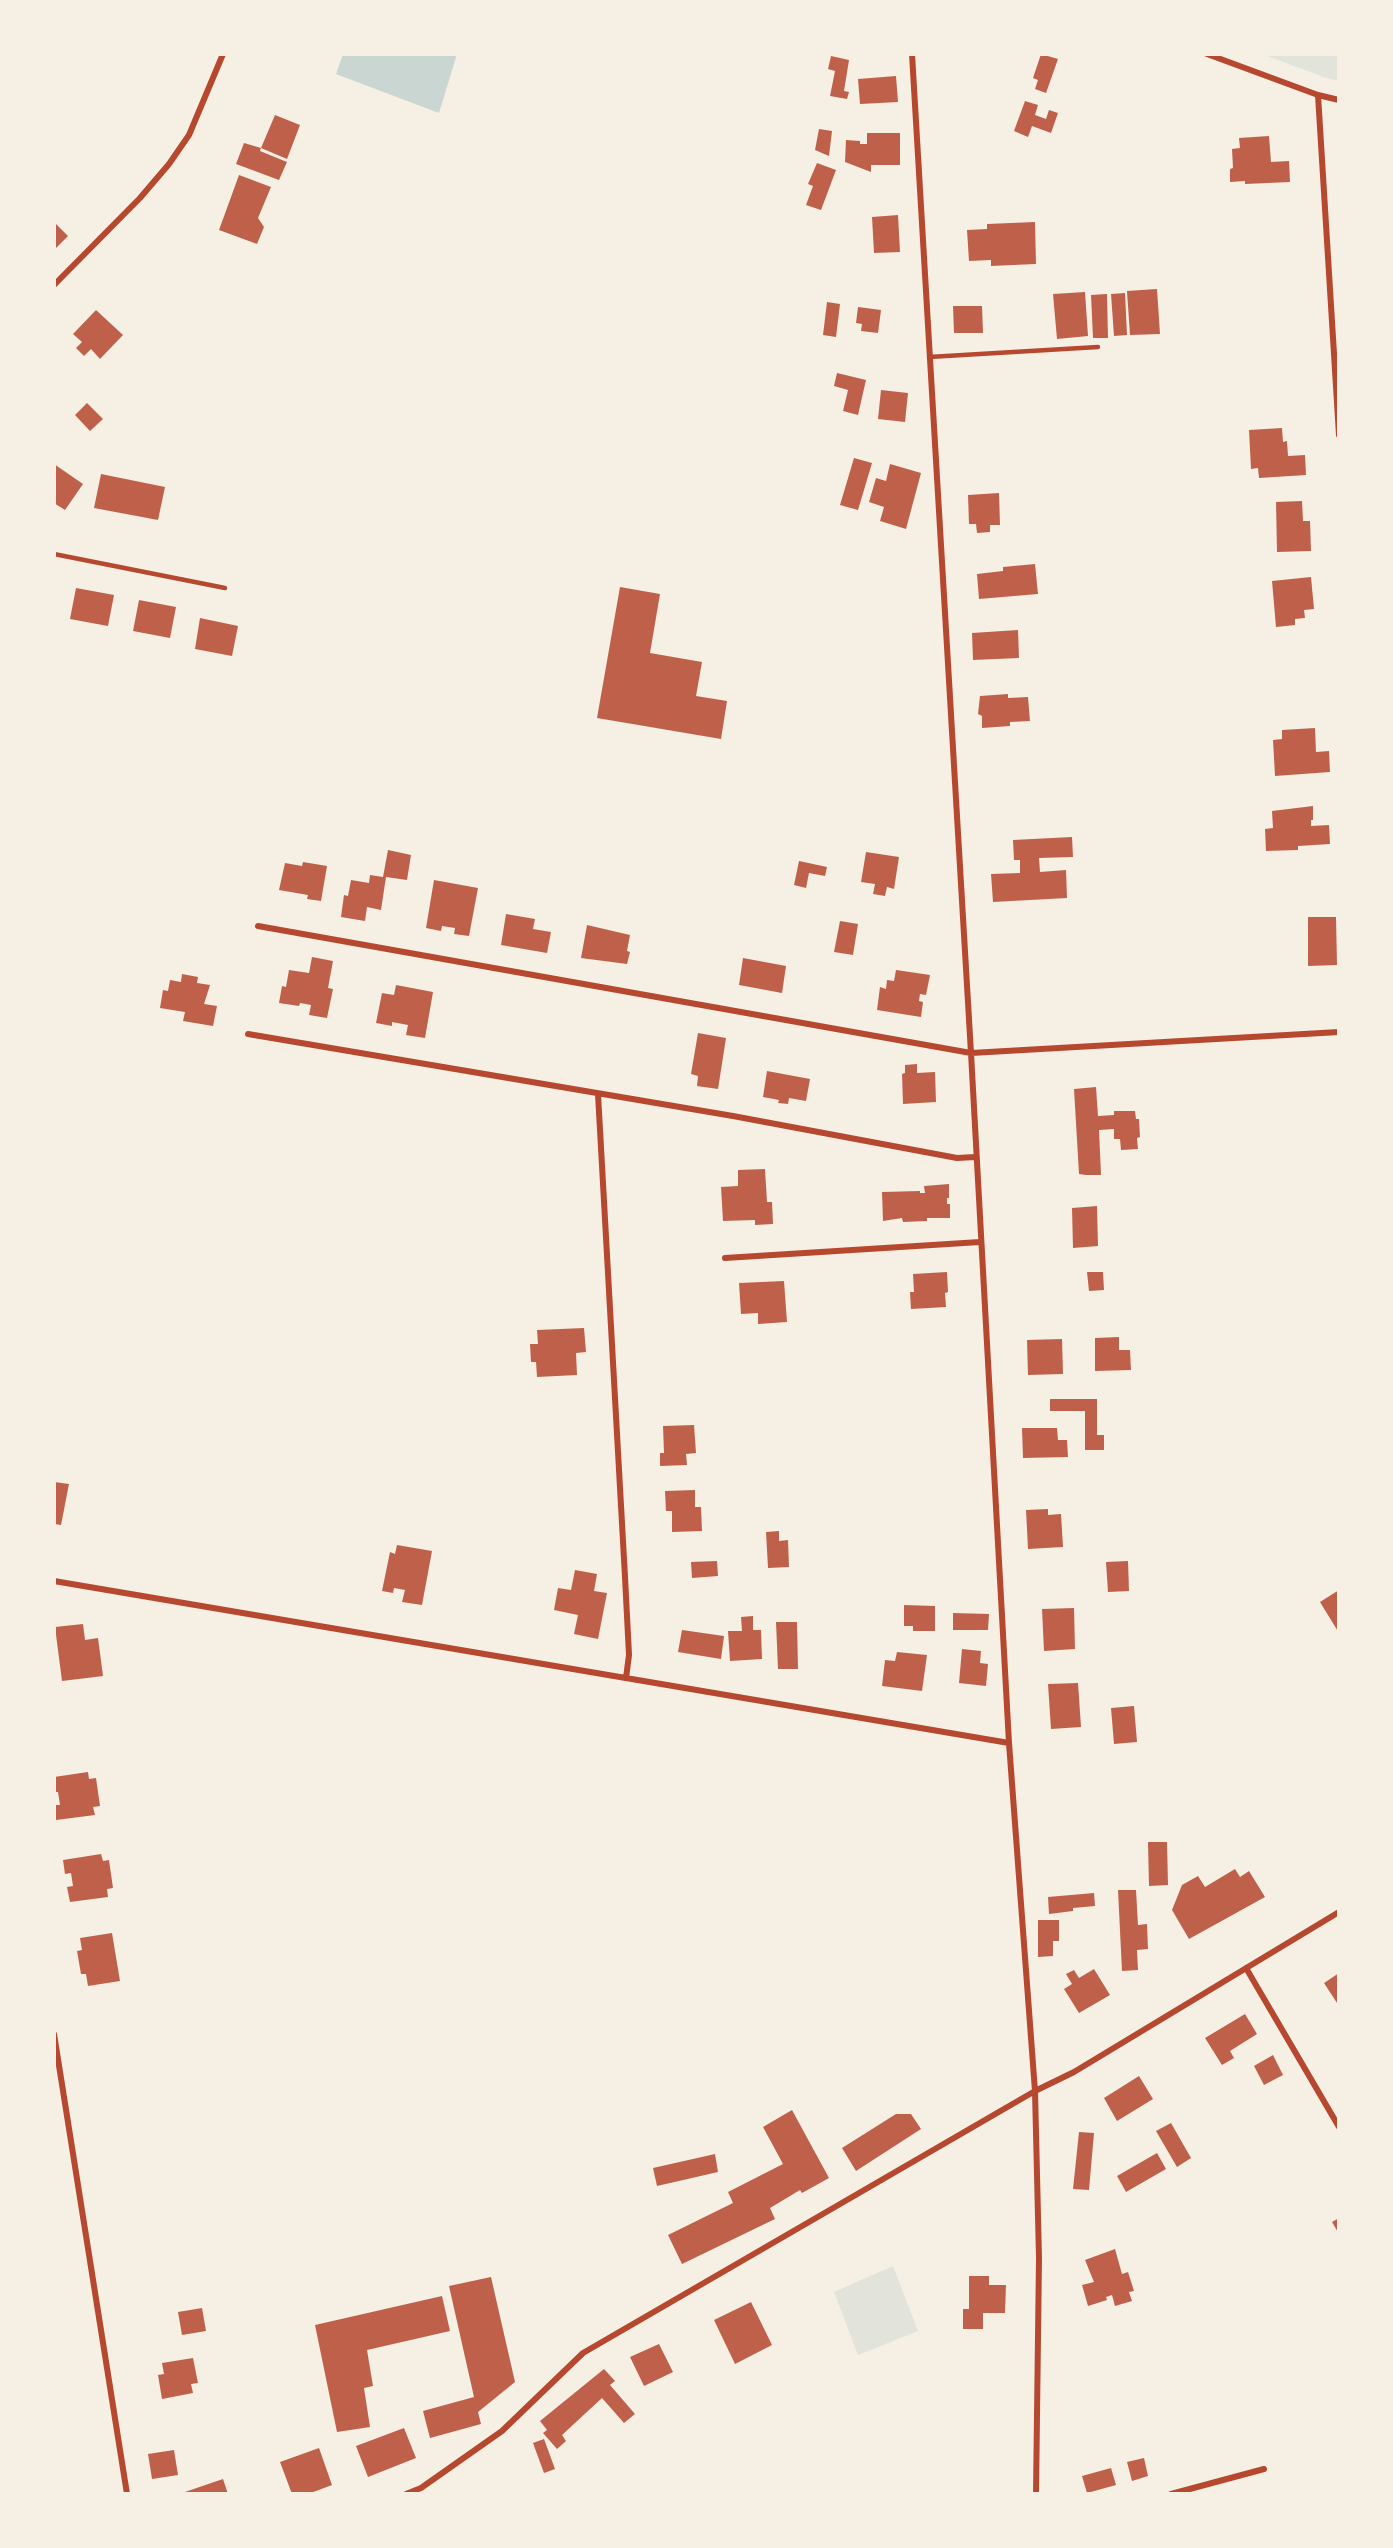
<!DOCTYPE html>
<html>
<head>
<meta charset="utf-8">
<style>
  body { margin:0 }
  #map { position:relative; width:1393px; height:2548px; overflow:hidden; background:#f6efe4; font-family:"Sofia Sans Condensed",sans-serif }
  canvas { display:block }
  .frame { position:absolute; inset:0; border:56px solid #f6efe4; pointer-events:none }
</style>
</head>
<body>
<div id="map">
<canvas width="1393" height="2548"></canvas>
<div class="frame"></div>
</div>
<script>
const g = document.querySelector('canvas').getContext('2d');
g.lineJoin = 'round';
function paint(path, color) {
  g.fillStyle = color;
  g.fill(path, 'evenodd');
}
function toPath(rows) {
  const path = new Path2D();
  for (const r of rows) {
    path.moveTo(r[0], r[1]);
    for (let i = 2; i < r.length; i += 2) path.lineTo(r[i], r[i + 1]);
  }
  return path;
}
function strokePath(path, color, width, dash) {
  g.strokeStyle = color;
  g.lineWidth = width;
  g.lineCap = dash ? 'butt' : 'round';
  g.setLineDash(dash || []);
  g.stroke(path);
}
paint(toPath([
  [1262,54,1339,54,1339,81,1326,78],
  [893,2266,918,2331,858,2355,834,2292]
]), '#e2e4dc');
paint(toPath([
  [343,54,457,54,439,113,336,74]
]), '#c9d6d2');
paint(toPath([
  [1041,54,1058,59,1046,93,1035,89,1038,80,1033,78],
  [831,56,849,60,844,91,849,92,847,99,830,96,835,71,828,69],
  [896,76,898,102,860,104,858,79],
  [1025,101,1038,105,1035,115,1046,119,1049,110,1058,113,1051,133,1032,126,1028,137,1014,131],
  [275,115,300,125,287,159,261,148],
  [819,129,832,131,829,156,815,150],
  [867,133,900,133,900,165,871,165,871,172,845,162,846,140,860,141,860,144,867,144],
  [1269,136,1271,162,1289,161,1290,182,1245,184,1245,181,1230,182,1230,169,1233,168,1232,149,1240,148,1239,138],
  [244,143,261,148,260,151,287,162,279,180,236,164],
  [817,163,836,170,821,210,806,205,813,186,808,184],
  [239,175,271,187,258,218,264,227,257,244,219,230],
  [898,215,900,252,874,253,872,217],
  [54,222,68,236,54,250],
  [1035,222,1036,264,991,266,991,260,969,261,967,230,987,229,987,224],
  [1157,289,1160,334,1130,335,1127,291],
  [1085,292,1088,336,1057,339,1053,294],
  [1125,293,1127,335,1114,336,1111,294],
  [1107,294,1108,338,1093,338,1091,295],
  [827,302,840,304,836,337,823,335],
  [953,306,982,306,983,333,954,333],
  [858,307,881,310,878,333,861,331,862,324,856,323],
  [96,310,123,335,100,359,91,349,84,356,76,348,82,342,73,334],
  [837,373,866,380,858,415,843,411,848,390,834,386],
  [881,390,908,393,905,422,878,419],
  [87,403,103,419,90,431,75,415],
  [1282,428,1283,442,1287,441,1288,456,1305,455,1306,475,1259,478,1258,468,1251,469,1249,430],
  [854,458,872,463,858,510,840,505],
  [54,464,83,484,65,510,54,503],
  [890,464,921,473,906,529,880,521,884,507,869,502,876,478,886,481],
  [101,474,165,487,158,520,94,508],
  [999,493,1000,525,990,525,990,532,977,533,976,524,969,524,968,495],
  [1302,501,1303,521,1310,521,1311,551,1277,552,1276,502],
  [1035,564,1038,594,979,599,977,574,1003,571,1003,567],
  [1311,577,1314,609,1304,610,1305,618,1295,619,1295,625,1276,627,1272,581],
  [620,587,660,594,650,653,702,662,696,696,727,701,721,739,597,718],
  [76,588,114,595,108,626,70,619],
  [139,600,176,607,170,638,133,631],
  [200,618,238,626,232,656,195,649],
  [1018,630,1019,658,973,660,972,633],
  [1008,694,1008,698,1028,697,1030,721,1010,722,1010,726,982,728,982,716,978,714,980,696],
  [1315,728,1316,752,1329,751,1330,772,1275,776,1273,740,1282,739,1282,730],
  [1313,806,1313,820,1311,820,1311,826,1329,825,1330,844,1298,846,1298,850,1266,851,1265,829,1273,828,1272,811],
  [1072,837,1073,857,1039,858,1040,872,1066,870,1067,898,993,902,991,874,1020,873,1020,860,1014,860,1013,840],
  [388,850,411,855,407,880,386,877,381,910,367,907,365,921,341,917,344,895,348,896,351,880,369,883,370,875,383,877],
  [866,852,899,857,894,889,887,887,885,896,873,894,875,884,861,882],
  [799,861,827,867,825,876,809,873,806,888,794,885],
  [303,862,327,866,321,901,307,899,308,895,279,890,285,863,302,866],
  [434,880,478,888,469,936,454,934,455,928,442,926,441,931,426,928],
  [506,914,535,919,533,929,551,932,547,953,501,945],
  [1308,917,1336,917,1337,965,1308,966],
  [840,921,858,924,853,955,834,952],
  [587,925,630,935,627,951,630,952,627,964,581,958],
  [312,957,333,961,328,988,333,989,327,1018,309,1015,311,1005,300,1003,299,1006,279,1003,282,986,286,987,289,970,309,973],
  [743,958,786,966,782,993,739,985],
  [896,970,930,975,926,995,920,994,919,1001,923,1002,921,1017,877,1010,880,987,886,989,887,980,894,981],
  [182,974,198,977,197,983,210,985,204,1004,217,1006,213,1026,183,1021,185,1012,160,1008,163,990,168,991,170,980,181,982],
  [396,985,433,992,425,1038,406,1035,408,1025,392,1022,392,1026,376,1023,382,993,394,995],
  [698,1033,726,1038,718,1089,697,1086,698,1076,691,1074],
  [917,1064,917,1073,935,1072,936,1102,903,1104,902,1074,905,1073,905,1065],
  [767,1071,810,1079,806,1101,789,1098,788,1104,778,1103,779,1100,763,1097],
  [1096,1087,1098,1116,1114,1115,1114,1111,1135,1111,1136,1119,1139,1119,1140,1137,1137,1138,1138,1149,1121,1150,1120,1139,1114,1139,1114,1129,1099,1130,1101,1175,1086,1175,1079,1174,1074,1089],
  [765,1169,767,1202,772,1202,773,1224,755,1225,755,1220,723,1221,721,1187,738,1186,738,1170],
  [949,1184,949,1198,947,1198,947,1204,950,1204,950,1218,927,1218,927,1221,903,1222,902,1218,883,1221,882,1192,920,1191,920,1193,925,1193,924,1186],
  [1097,1206,1098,1246,1073,1248,1072,1208],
  [947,1272,948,1292,945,1293,946,1307,911,1309,910,1292,914,1292,913,1274],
  [1087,1272,1103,1272,1104,1290,1089,1291],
  [784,1281,787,1322,758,1324,758,1313,741,1314,739,1283],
  [584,1328,586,1352,576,1353,577,1375,537,1377,536,1362,531,1362,530,1344,538,1344,537,1330],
  [1119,1337,1119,1350,1130,1350,1131,1370,1095,1371,1095,1338],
  [1062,1339,1063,1374,1028,1375,1027,1340],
  [1050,1399,1097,1399,1097,1435,1104,1435,1104,1450,1085,1450,1085,1411,1050,1411],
  [694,1425,696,1453,686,1454,687,1465,660,1466,660,1453,664,1453,663,1426],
  [1022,1428,1057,1428,1058,1440,1067,1440,1068,1457,1023,1458],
  [54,1482,69,1484,61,1525,54,1524],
  [695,1490,695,1507,701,1507,702,1531,672,1532,672,1511,666,1511,665,1491],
  [1048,1509,1048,1515,1061,1514,1063,1547,1028,1549,1026,1510],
  [779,1531,779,1541,788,1540,789,1567,768,1568,766,1532],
  [397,1545,432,1551,422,1605,402,1602,405,1590,394,1588,393,1593,382,1591,390,1552,395,1554],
  [717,1561,718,1576,692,1578,691,1562],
  [1128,1561,1129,1591,1108,1592,1106,1562],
  [575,1570,597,1574,594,1591,607,1593,598,1639,574,1634,578,1615,554,1610,558,1588,571,1590],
  [1339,1590,1339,1633,1320,1602],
  [904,1605,935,1606,935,1631,913,1631,913,1626,904,1626],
  [1074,1608,1075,1649,1044,1651,1042,1609],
  [953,1613,989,1614,988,1630,953,1630],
  [753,1616,753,1630,761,1630,762,1659,730,1661,728,1631,742,1631,741,1617],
  [776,1622,797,1622,798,1669,778,1669],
  [83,1624,85,1640,98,1638,103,1676,62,1681,55,1627],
  [682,1630,724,1636,721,1659,678,1652],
  [962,1649,981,1651,980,1663,988,1664,986,1686,959,1683],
  [897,1652,927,1655,922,1691,882,1686,885,1660,895,1661],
  [1078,1683,1081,1727,1051,1729,1048,1684],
  [1134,1706,1137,1742,1114,1744,1111,1708],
  [88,1772,89,1779,96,1778,100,1806,93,1807,95,1815,56,1820,54,1805,60,1805,58,1792,54,1792,54,1777],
  [1148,1842,1167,1842,1168,1885,1149,1886],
  [101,1854,103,1861,109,1860,113,1888,107,1889,108,1897,70,1902,67,1887,73,1886,71,1873,65,1874,63,1860],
  [1235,1869,1240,1877,1249,1871,1265,1897,1189,1939,1172,1910,1182,1885,1198,1876,1205,1887],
  [1118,1890,1136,1890,1138,1925,1147,1924,1148,1949,1137,1950,1138,1970,1122,1971],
  [1094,1893,1095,1906,1073,1908,1073,1911,1049,1914,1048,1897],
  [1038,1920,1059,1920,1059,1941,1053,1941,1053,1956,1038,1957],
  [112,1933,120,1981,88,1986,86,1974,81,1974,77,1951,82,1950,80,1938],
  [1094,1969,1110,1995,1079,2013,1064,1989,1072,1984,1066,1974,1074,1970,1079,1978],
  [1339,1973,1339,2006,1324,1983],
  [1245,2014,1257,2034,1230,2051,1234,2058,1222,2065,1205,2038],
  [1273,2055,1283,2075,1264,2085,1254,2066],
  [1139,2076,1153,2099,1117,2121,1104,2098],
  [792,2110,829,2178,802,2193,800,2190,770,2208,775,2219,682,2264,668,2235,733,2203,728,2192,783,2164,763,2127],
  [896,2114,911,2114,921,2129,856,2171,842,2148],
  [1171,2123,1191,2158,1177,2167,1156,2131],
  [1079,2132,1094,2133,1089,2190,1073,2189],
  [1157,2153,1166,2169,1126,2192,1117,2176],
  [715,2154,718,2172,657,2186,653,2168],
  [1339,2218,1339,2234,1332,2222],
  [1115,2249,1122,2274,1128,2272,1134,2291,1129,2292,1132,2301,1115,2306,1112,2295,1106,2297,1107,2300,1088,2306,1082,2285,1094,2282,1085,2260],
  [969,2276,989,2276,989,2285,1006,2285,1005,2313,983,2313,983,2329,963,2329,963,2309,969,2309],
  [491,2277,515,2382,478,2412,481,2424,430,2438,423,2411,474,2397,449,2286],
  [442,2296,450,2331,367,2350,373,2386,364,2388,370,2427,337,2432,315,2325],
  [751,2302,772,2345,735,2364,714,2320],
  [202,2308,206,2331,182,2335,178,2312],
  [659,2344,673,2372,644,2386,630,2357],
  [193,2358,198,2383,191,2384,193,2393,162,2399,158,2375,164,2374,162,2363],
  [604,2369,615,2381,610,2385,635,2414,624,2423,602,2398,562,2435,566,2441,557,2449,543,2433,547,2430,540,2421],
  [404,2428,416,2458,368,2477,356,2446],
  [544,2439,555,2469,544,2473,533,2443],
  [319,2448,332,2485,308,2494,292,2494,280,2462],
  [174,2450,178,2475,152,2479,148,2454],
  [1144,2458,1148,2476,1132,2481,1127,2462],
  [1111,2468,1116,2485,1087,2493,1082,2476],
  [223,2479,228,2494,179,2494]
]), '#bf614a');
strokePath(toPath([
  [929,357,1098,347],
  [54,554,225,588]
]), '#b5482f', 4.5);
strokePath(toPath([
  [912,54,971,1053,1009,1743,1035,2091,1039,2258,1036,2494],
  [1207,54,1318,95,1339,100],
  [1318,95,1339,435],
  [54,285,140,198,169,164,189,135,223,54],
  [258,926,971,1053,1339,1032],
  [248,1034,733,1116,957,1158,975,1157],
  [598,1094,625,1577,629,1655,626,1678],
  [725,1258,980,1242],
  [54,1581,1009,1743],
  [1246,1968,1339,2127],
  [54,2034,127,2494],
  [406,2494,421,2488,502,2431,583,2353,1035,2091,1074,2072,1339,1912],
  [1171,2494,1264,2469]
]), '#b5482f', 6);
</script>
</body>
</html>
